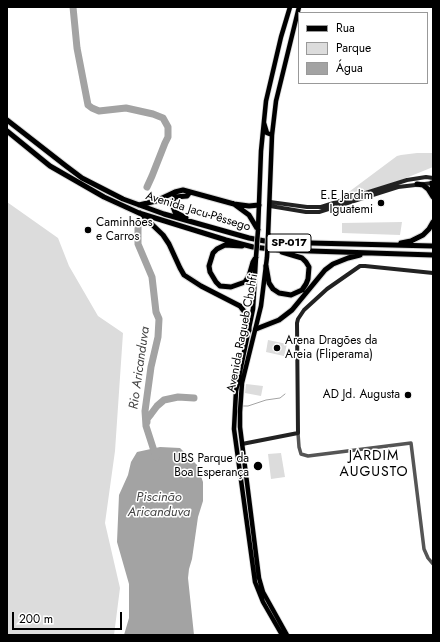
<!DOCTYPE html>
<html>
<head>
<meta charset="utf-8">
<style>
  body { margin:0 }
  #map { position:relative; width:440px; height:642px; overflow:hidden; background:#fff; font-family:Jost,sans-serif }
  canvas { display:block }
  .frame { position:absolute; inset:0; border:8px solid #000; pointer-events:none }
  .legend { position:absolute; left:298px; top:12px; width:130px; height:72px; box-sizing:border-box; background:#fff; border:1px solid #999; margin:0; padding:5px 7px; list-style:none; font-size:12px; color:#000 }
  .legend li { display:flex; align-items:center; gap:8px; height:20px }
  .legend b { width:20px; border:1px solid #999 }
  .scale { position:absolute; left:12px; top:612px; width:110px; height:18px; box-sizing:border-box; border:2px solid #000; border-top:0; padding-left:5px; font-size:12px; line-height:14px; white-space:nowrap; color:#000; -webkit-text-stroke:3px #fff; paint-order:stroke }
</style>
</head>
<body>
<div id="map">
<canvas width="440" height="642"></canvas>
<div class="frame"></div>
<ul class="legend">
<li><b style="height:5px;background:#000"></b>Rua</li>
<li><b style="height:11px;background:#dcdcdc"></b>Parque</li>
<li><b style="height:11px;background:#a3a3a3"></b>Água</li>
</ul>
<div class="scale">200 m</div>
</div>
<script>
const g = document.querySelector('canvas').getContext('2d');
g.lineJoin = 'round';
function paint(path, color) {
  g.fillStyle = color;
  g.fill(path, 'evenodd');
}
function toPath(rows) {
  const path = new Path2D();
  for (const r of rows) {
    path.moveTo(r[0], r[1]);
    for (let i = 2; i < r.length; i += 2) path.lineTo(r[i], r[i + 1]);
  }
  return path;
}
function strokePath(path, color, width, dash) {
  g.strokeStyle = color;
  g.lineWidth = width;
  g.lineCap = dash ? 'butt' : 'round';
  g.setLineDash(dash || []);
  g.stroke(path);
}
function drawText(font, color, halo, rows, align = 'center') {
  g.font = font + ' Jost,sans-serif';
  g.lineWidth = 3;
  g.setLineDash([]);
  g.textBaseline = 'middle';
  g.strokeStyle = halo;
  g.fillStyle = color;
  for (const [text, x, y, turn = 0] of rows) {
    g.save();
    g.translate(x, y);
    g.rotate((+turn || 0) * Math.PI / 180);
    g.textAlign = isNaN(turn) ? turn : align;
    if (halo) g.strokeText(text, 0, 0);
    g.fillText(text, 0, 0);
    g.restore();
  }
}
paint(toPath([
  [417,153,433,153,433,167,401,180,338,200,397,156,401,155],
  [7,202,58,238,69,266,98,316,123,333,115,451,105,523,120,588,114,635,7,635],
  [402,222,400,235,342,233,342,223],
  [268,340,287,344,284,356,266,352],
  [246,384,263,386,261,396,245,393],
  [281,453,285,477,271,479,268,454]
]), '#dcdcdc');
paint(toPath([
  [160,447,180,448,197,465,203,482,203,501,198,517,192,559,189,569,188,578,194,635,124,635,129,618,129,584,117,542,119,495,128,475,131,462,137,452]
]), '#a3a3a3');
strokePath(toPath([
  [243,406,248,406,266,400,280,398,285,394]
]), '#a3a3a3', 1);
strokePath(toPath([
  [73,7,77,48,88,105,92,108,99,111,126,108,153,114,163,118,168,127,168,137,165,143,152,176,147,187],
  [138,224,138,244,152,277,156,312,159,319,158,337,151,367,145,411,146,426,156,457],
  [147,422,147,419,151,414,157,406,164,400,178,397,194,398]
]), '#a3a3a3', 7);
const primary = toPath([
  [264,123,267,133,272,135],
  [258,230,261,151,266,101,281,37,290,7],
  [268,237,272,135,276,101,299,7],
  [256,257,253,309,236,391,234,429,255,582,263,602,282,635],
  [267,257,261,306,242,383,240,412,240,427,259,578,263,592,287,635]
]);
const trunk = toPath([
  [7,120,66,166,82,178,123,199,164,214,249,238,270,242,433,246],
  [7,131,50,166,104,197,139,213,226,240,253,247,280,250,433,255],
  [432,183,433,192],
  [417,184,423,185,428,189,433,197],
  [234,204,249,215,258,230],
  [139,205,156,201,175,192,183,190,234,204,249,206,259,205],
  [140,213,163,235,169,244,180,268,184,275,201,286,240,306,247,315,249,330],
  [186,218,175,212,172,204,173,200,175,197,187,196,190,192],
  [401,243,411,241,423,235,429,229,433,222],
  [242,246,225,245,217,249,213,253,209,266,210,272,216,282,220,286,231,287,245,282,249,276,253,262,256,257],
  [266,266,269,283,273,289,279,293,291,295,302,290,306,284,308,279,309,267,306,262,302,258,282,252],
  [256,329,279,320,292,310,325,270,333,264,348,258,360,255]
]);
strokePath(primary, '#dbdbdb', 6);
strokePath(trunk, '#dbdbdb', 7);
strokePath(toPath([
  [298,433,299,447,301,454,308,456,411,443,424,549,428,558,433,564]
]), '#555', 3.5);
strokePath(toPath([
  [270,202,307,207,321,207,407,180,426,177,433,178],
  [270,206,306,212,319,212,398,187,433,183],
  [242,444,298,433,297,323,298,319,304,310,327,289,360,266,365,266,433,273]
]), '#222', 4);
strokePath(primary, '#000', 4.5);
strokePath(trunk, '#000', 5);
const primaryBridge = toPath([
  [256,257,258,230],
  [267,257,268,237]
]);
strokePath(primaryBridge, '#dbdbdb', 6, []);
strokePath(primaryBridge, '#000', 4.5);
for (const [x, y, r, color] of [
  [381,203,4,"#000"],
  [88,230,4,"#000"],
  [277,348,4,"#000"],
  [408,395,4,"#000"],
  [258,466,5,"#000"]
]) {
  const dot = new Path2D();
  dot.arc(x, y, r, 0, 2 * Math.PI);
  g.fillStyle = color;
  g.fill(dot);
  strokePath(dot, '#fff', 1.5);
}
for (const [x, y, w] of [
  [289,243,44]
]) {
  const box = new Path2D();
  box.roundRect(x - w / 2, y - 9, w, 18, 3);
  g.fillStyle = '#fff';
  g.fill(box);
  strokePath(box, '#000', 1);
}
drawText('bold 11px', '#000', null, [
  ["SP-017",289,243]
]);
drawText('12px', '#000', '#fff', [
  ["E.E Jardim",373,196],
  ["Iguatemi",373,210],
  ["Caminhões",96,223,"left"],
  ["e Carros",96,237,"left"],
  ["Arena Dragões da",285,341,"left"],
  ["Areia (Fliperama)",285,355,"left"],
  ["AD Jd. Augusta",400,395],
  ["UBS Parque da",249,459],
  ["Boa Esperança",249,473]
], 'right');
drawText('12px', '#000', '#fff', [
  ["Avenida Jacu-Pêssego",198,212,17],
  ["Avenida Ragueb Chohfi",243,333,-79]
]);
drawText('italic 13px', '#444', '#fff', [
  ["Rio Aricanduva",140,368,-82],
  ["Piscinão",159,498],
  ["Aricanduva",159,513]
]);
g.letterSpacing = '1px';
drawText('14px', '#000', '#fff', [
  ["JARDIM",374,457],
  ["AUGUSTO",374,473]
]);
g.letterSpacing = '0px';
</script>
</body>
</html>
